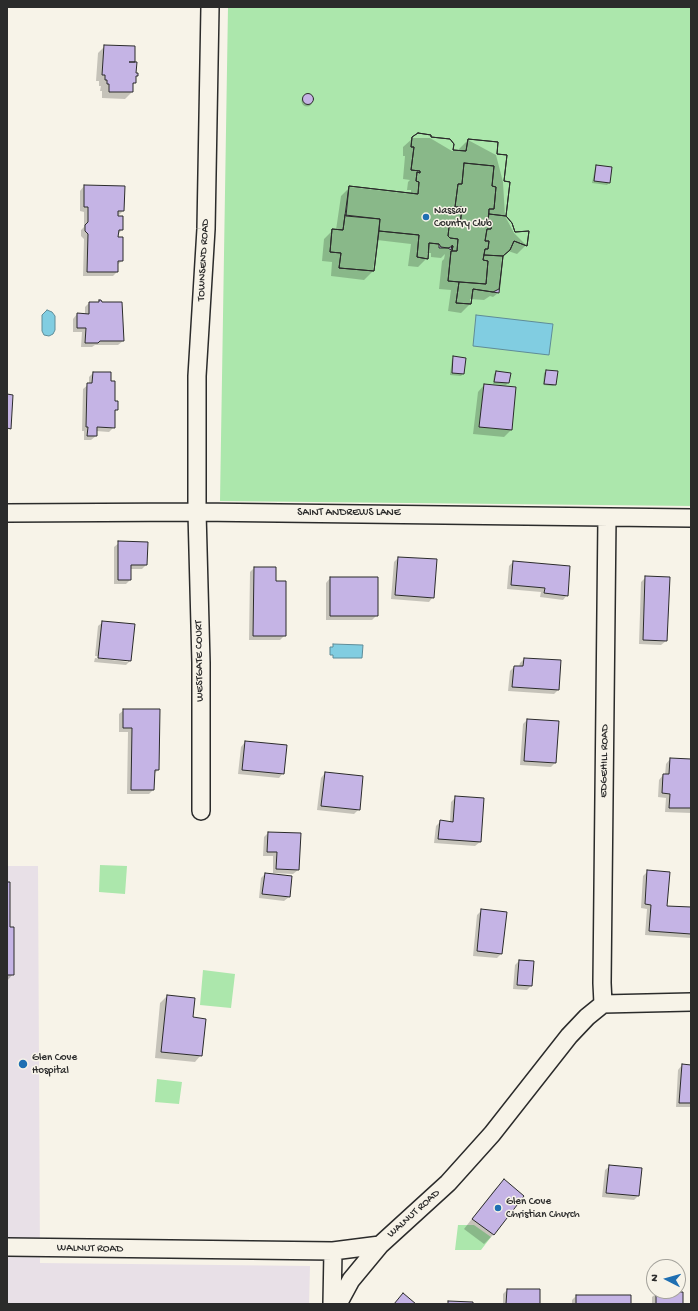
<!DOCTYPE html>
<html>
<head>
<meta charset="utf-8">
<style>
  body { margin:0 }
  #map { position:relative; width:698px; height:1311px; overflow:hidden; background:#f7f3e8; font-family:"Gochi Hand",sans-serif }
  canvas { display:block }
  .frame { position:absolute; inset:0; border:8px solid #2b2b2b; pointer-events:none }
  .north { position:absolute; left:646px; top:1259px; width:40px; height:40px; box-sizing:border-box; background:#f7f3e8; border:1px solid #a5a39c; border-radius:50%; rotate:276deg; font-size:11px; font-weight:700; line-height:16px; text-align:center; color:#2b2b2b }
  .north::after { content:''; display:block; margin:auto; width:14px; height:18px; background:#1f6fb2; clip-path:polygon(50% 0,100% 100%,50% 72%,0 100%) }
</style>
</head>
<body>
<div id="map">
<canvas width="698" height="1311"></canvas>
<div class="frame"></div>
<div class="north">N</div>
</div>
<script>
const g = document.querySelector('canvas').getContext('2d');
g.lineJoin = 'round';
function paint(path, color) {
  g.fillStyle = color;
  g.fill(path, 'evenodd');
}
function toPath(rows) {
  const path = new Path2D();
  for (const r of rows) {
    if (r.length === 3) {
      path.moveTo(r[0] + r[2], r[1]);
      path.arc(r[0], r[1], r[2], 0, 2 * Math.PI);
      continue;
    }
    path.moveTo(r[0], r[1]);
    for (let i = 2; i < r.length; i += 2) path.lineTo(r[i], r[i + 1]);
  }
  return path;
}
function strokePath(path, color, width, dash) {
  g.strokeStyle = color;
  g.lineWidth = width;
  g.lineCap = dash ? 'butt' : 'round';
  g.setLineDash(dash || []);
  g.stroke(path);
}
function drawText(font, color, halo, rows, align = 'center') {
  g.font = font + ' "Gochi Hand",sans-serif';
  g.lineWidth = 3;
  g.setLineDash([]);
  g.textBaseline = 'middle';
  g.strokeStyle = halo;
  g.fillStyle = color;
  for (const [text, x, y, turn = 0] of rows) {
    g.save();
    g.translate(x, y);
    g.rotate((+turn || 0) * Math.PI / 180);
    g.textAlign = isNaN(turn) ? turn : align;
    if (halo) g.strokeText(text, 0, 0);
    g.fillText(text, 0, 0);
    g.restore();
  }
}
paint(toPath([
  [7,866,38,866,40,1263,310,1266,309,1304,7,1304]
]), '#e8e0e7');
paint(toPath([
  [228,7,691,7,691,506,220,501],
  [100,865,127,866,125,894,99,892],
  [203,970,235,974,231,1008,200,1005],
  [157,1079,182,1082,179,1104,155,1102],
  [458,1225,474,1225,491,1237,481,1250,455,1250]
]), '#ace7ac');
const water = toPath([
  [47,310,52,312,55,316,55,330,53,334,49,336,44,335,42,331,42,315,47,310],
  [476,315,553,324,549,355,473,346,476,315],
  [333,644,363,645,362,658,333,658,333,655,330,655,330,647,333,647,333,644]
]);
paint(water, '#81cde1');
strokePath(water, '#5f8c98', 1);
paint(toPath([
  [105,46,137,75,135,77,135,82,132,86,132,92,125,99,102,98,102,91,100,91,101,86,99,86,99,81,96,81,98,53],
  [307,101,5.5],
  [413,138,430,138,452,151,459,151,459,149,468,140,496,155,503,182,505,216,514,233,526,245,517,254,508,251,502,257,498,293,493,297,490,296,484,300,470,299,470,304,461,313,448,311,451,290,439,289,442,261,444,259,445,254,441,258,431,257,431,253,427,253,427,258,418,267,408,266,411,244,377,240,373,271,364,280,331,276,332,262,322,261,324,239,333,230,336,230,341,196,350,187,411,194,411,190,407,190,408,182,410,180,403,179,405,156,403,156,403,147],
  [596,166,611,168,609,183,607,185,592,183,595,168],
  [84,186,123,211,119,215,114,215,122,230,117,235,122,261,117,265,117,272,113,276,83,276,84,239,81,236,81,230,84,227,84,212,80,211,80,191],
  [100,301,123,341,118,345,95,345,92,347,81,347,82,332,73,332,73,319,77,314,85,315,85,307,89,303,98,303],
  [454,357,465,359,463,374,461,376,450,375,452,359],
  [546,371,555,385,553,386,543,385,544,373],
  [496,372,508,383,506,385,493,384,494,374],
  [93,373,110,382,117,409,114,412,114,427,109,432,96,431,96,436,91,440,84,440,84,431,82,431,83,389,89,384,89,377],
  [484,385,515,388,511,430,504,437,473,434,478,392],
  [119,543,146,565,142,569,130,569,130,580,126,584,114,584,114,547],
  [398,558,433,597,429,602,391,599,394,562],
  [513,562,567,595,563,600,540,597,541,592,507,589,509,566],
  [254,568,275,582,285,635,280,640,249,640,250,572],
  [646,577,669,578,666,641,661,645,639,644,641,582],
  [330,578,377,615,372,620,326,620,326,583],
  [103,622,130,661,126,665,94,662,95,658,128,662,128,660,95,656,98,626],
  [524,659,559,689,554,694,508,691,510,671,514,667,519,667,520,663],
  [124,710,158,770,154,774,153,790,149,794,127,794,128,732,119,732,119,714],
  [527,720,558,722,555,763,551,767,520,765,523,724],
  [245,742,283,773,279,778,238,774,241,747],
  [670,759,691,760,691,813,665,812,666,798,658,797,659,780,663,775,665,775,666,764],
  [325,773,359,809,354,814,317,810,321,778],
  [456,797,480,842,475,846,434,843,436,826,440,822,450,822,451,802],
  [268,833,298,870,293,874,273,873,273,856,263,856,264,837],
  [648,871,666,906,691,908,691,938,645,935,647,909,641,908,643,876],
  [265,874,289,897,284,901,259,898,261,878],
  [7,883,13,974,7,981],
  [482,910,501,954,497,958,473,956,477,915],
  [519,961,531,986,527,990,513,989,515,965],
  [167,996,191,1018,201,1055,195,1062,155,1058,160,1003],
  [682,1065,691,1066,691,1107,676,1107,678,1070],
  [610,1166,638,1196,634,1200,602,1197,605,1170],
  [504,1181,523,1196,493,1235,484,1244,464,1229,495,1189],
  [507,1290,539,1304,503,1304,503,1294],
  [657,1293,682,1304,652,1304,652,1297],
  [576,1296,630,1304,572,1304,572,1300]
]), '#0003');
const building = toPath([
  [104,45,135,46,135,62,129,62,137,62,136,73,138,73,138,76,136,76,136,83,133,83,133,92,109,92,109,84,107,84,107,80,105,80,105,75,102,75,104,45],
  [308,99,5.5],
  [418,133,431,135,431,137,450,139,454,144,453,150,466,151,468,139,498,142,497,154,507,155,504,181,510,182,506,216,489,214,489,209,494,209,496,187,492,186,494,166,464,163,462,184,458,184,455,207,462,207,460,226,452,225,449,227,448,236,450,238,458,239,457,251,452,251,453,246,452,245,451,250,448,248,439,248,439,244,429,243,428,259,417,257,419,235,379,231,380,219,346,216,349,186,418,194,419,182,416,181,417,172,420,173,420,171,411,170,414,147,411,147,412,137,418,133],
  [418,133,431,135,431,137,450,139,454,144,453,150,466,151,468,139,498,142,497,154,507,155,504,181,510,182,506,216,512,223,515,232,529,231,527,246,514,241,510,250,503,256,499,289,493,292,473,289,471,304,456,303,459,282,448,281,451,251,452,251,453,246,448,248,441,247,439,244,429,243,428,259,417,257,419,235,379,231,374,271,339,268,341,253,330,252,332,229,343,230,349,186,418,194,419,182,416,181,417,172,420,173,420,171,411,170,414,147,411,147,412,137,418,133],
  [464,163,494,166,492,186,496,187,494,209,489,209,488,220,492,221,491,229,487,229,485,241,489,241,488,249,485,249,483,260,488,261,486,284,448,281,451,251,457,251,458,239,450,238,448,236,449,227,452,225,460,226,462,207,455,207,458,184,462,184,464,163],
  [596,165,612,167,610,183,594,181,596,165],
  [84,185,125,186,124,211,118,211,118,216,123,216,123,230,119,230,118,237,123,237,123,261,118,261,118,272,87,272,88,234,85,231,85,225,88,222,88,207,84,207,84,185],
  [489,214,506,216,512,223,515,232,529,231,527,246,514,241,510,250,503,256,484,255,485,249,488,249,489,241,485,241,487,229,491,229,492,221,488,220,489,214],
  [345,215,380,219,374,271,339,268,341,253,330,252,332,229,343,230,345,215],
  [484,255,503,256,499,293,473,289,471,304,456,303,459,282,486,284,488,261,483,260,484,255],
  [99,300,101,300,102,302,122,302,124,341,100,341,98,343,85,343,86,328,77,328,77,313,89,314,89,302,99,302,99,300],
  [453,356,466,358,464,374,452,373,453,356],
  [546,370,558,371,556,385,544,384,546,370],
  [496,371,511,373,509,383,494,382,496,371],
  [93,372,111,372,111,381,115,381,115,401,118,401,118,410,115,410,115,428,97,427,97,436,87,436,88,427,86,427,87,383,92,383,93,372],
  [484,384,516,387,512,430,479,427,484,384],
  [7,394,13,395,11,429,7,428,7,394],
  [118,541,148,542,147,565,131,565,131,580,118,580,118,541],
  [398,557,437,559,434,598,395,595,398,557],
  [513,561,570,566,568,596,544,593,545,588,511,585,513,561],
  [254,567,276,567,276,581,286,581,286,636,253,636,254,567],
  [645,576,670,577,667,641,643,640,645,576],
  [330,577,378,577,378,616,330,616,330,577],
  [102,621,135,624,131,661,98,658,102,621],
  [524,658,561,660,559,690,512,687,514,666,523,666,524,658],
  [123,709,160,709,159,770,155,770,154,790,131,790,132,728,123,728,123,709],
  [527,719,559,721,556,763,524,761,527,719],
  [245,741,287,745,284,774,242,770,245,741],
  [670,758,691,759,691,808,669,808,670,794,662,793,663,774,669,774,670,758],
  [325,772,363,776,360,810,321,806,325,772],
  [455,796,484,798,481,842,438,839,440,820,453,822,455,796],
  [268,832,301,833,299,870,276,869,277,852,267,852,268,832],
  [647,870,670,872,667,906,691,907,691,934,649,931,651,905,645,904,647,870],
  [265,873,292,876,290,897,262,894,265,873],
  [7,882,10,882,10,927,14,927,14,975,7,975,7,882],
  [481,909,507,912,502,954,477,951,481,909],
  [519,960,534,961,532,986,517,985,519,960],
  [167,995,195,998,193,1017,206,1019,202,1056,161,1052,167,995],
  [682,1064,691,1065,691,1103,679,1103,682,1064],
  [609,1165,642,1168,639,1196,606,1193,609,1165],
  [504,1179,524,1196,494,1235,472,1219,504,1179],
  [507,1289,540,1289,540,1304,557,1304,506,1304,507,1289],
  [656,1292,683,1292,683,1304,656,1304,656,1292],
  [403,1293,416,1304,394,1304,403,1293],
  [576,1295,631,1295,631,1304,576,1304,576,1295],
  [448,1301,473,1302,473,1304,448,1304,448,1301]
]);
paint(building, '#c5b4e5');
strokePath(building, '#2b2b2b', 1);
const minor = toPath([
  [7,513,197,512,691,518],
  [201,811,201,663,197,512,197,376,206,229,210,7],
  [603,1004,602,983,607,517],
  [7,1247,333,1251,380,1245,448,1183,492,1134,569,1036,587,1017,603,1004,691,1002],
  [332,1304,333,1251],
  [338,1304,351,1280,380,1245]
]);
strokePath(minor, '#2b2b2b', 20);
strokePath(minor, '#f7f3e8', 17);
for (const [x, y, r, color] of [
  [426,217,4,"#1f6fb2"],
  [23,1064,5,"#1f6fb2"],
  [498,1208,4,"#1f6fb2"]
]) {
  const dot = new Path2D();
  dot.arc(x, y, r, 0, 2 * Math.PI);
  g.fillStyle = color;
  g.fill(dot);
  strokePath(dot, '#f7f3e8', 1.5);
}
drawText('11px', '#2b2b2b', '#f7f3e8', [
  ["Nassau",434,211],
  ["Country Club",434,224],
  ["Glen Cove",32,1058],
  ["Hospital",32,1071],
  ["Glen Cove",506,1202],
  ["Christian Church",506,1215]
], 'left');
drawText('11px', '#2b2b2b', '#f7f3e8', [
  ["TOWNSEND ROAD",204,260,-87],
  ["SAINT ANDREWS LANE",349,513],
  ["WESTGATE COURT",200,661,-91],
  ["EDGEHILL ROAD",605,761,-89],
  ["WALNUT ROAD",414,1214,-42],
  ["WALNUT ROAD",90,1249,1]
]);
</script>
</body>
</html>
